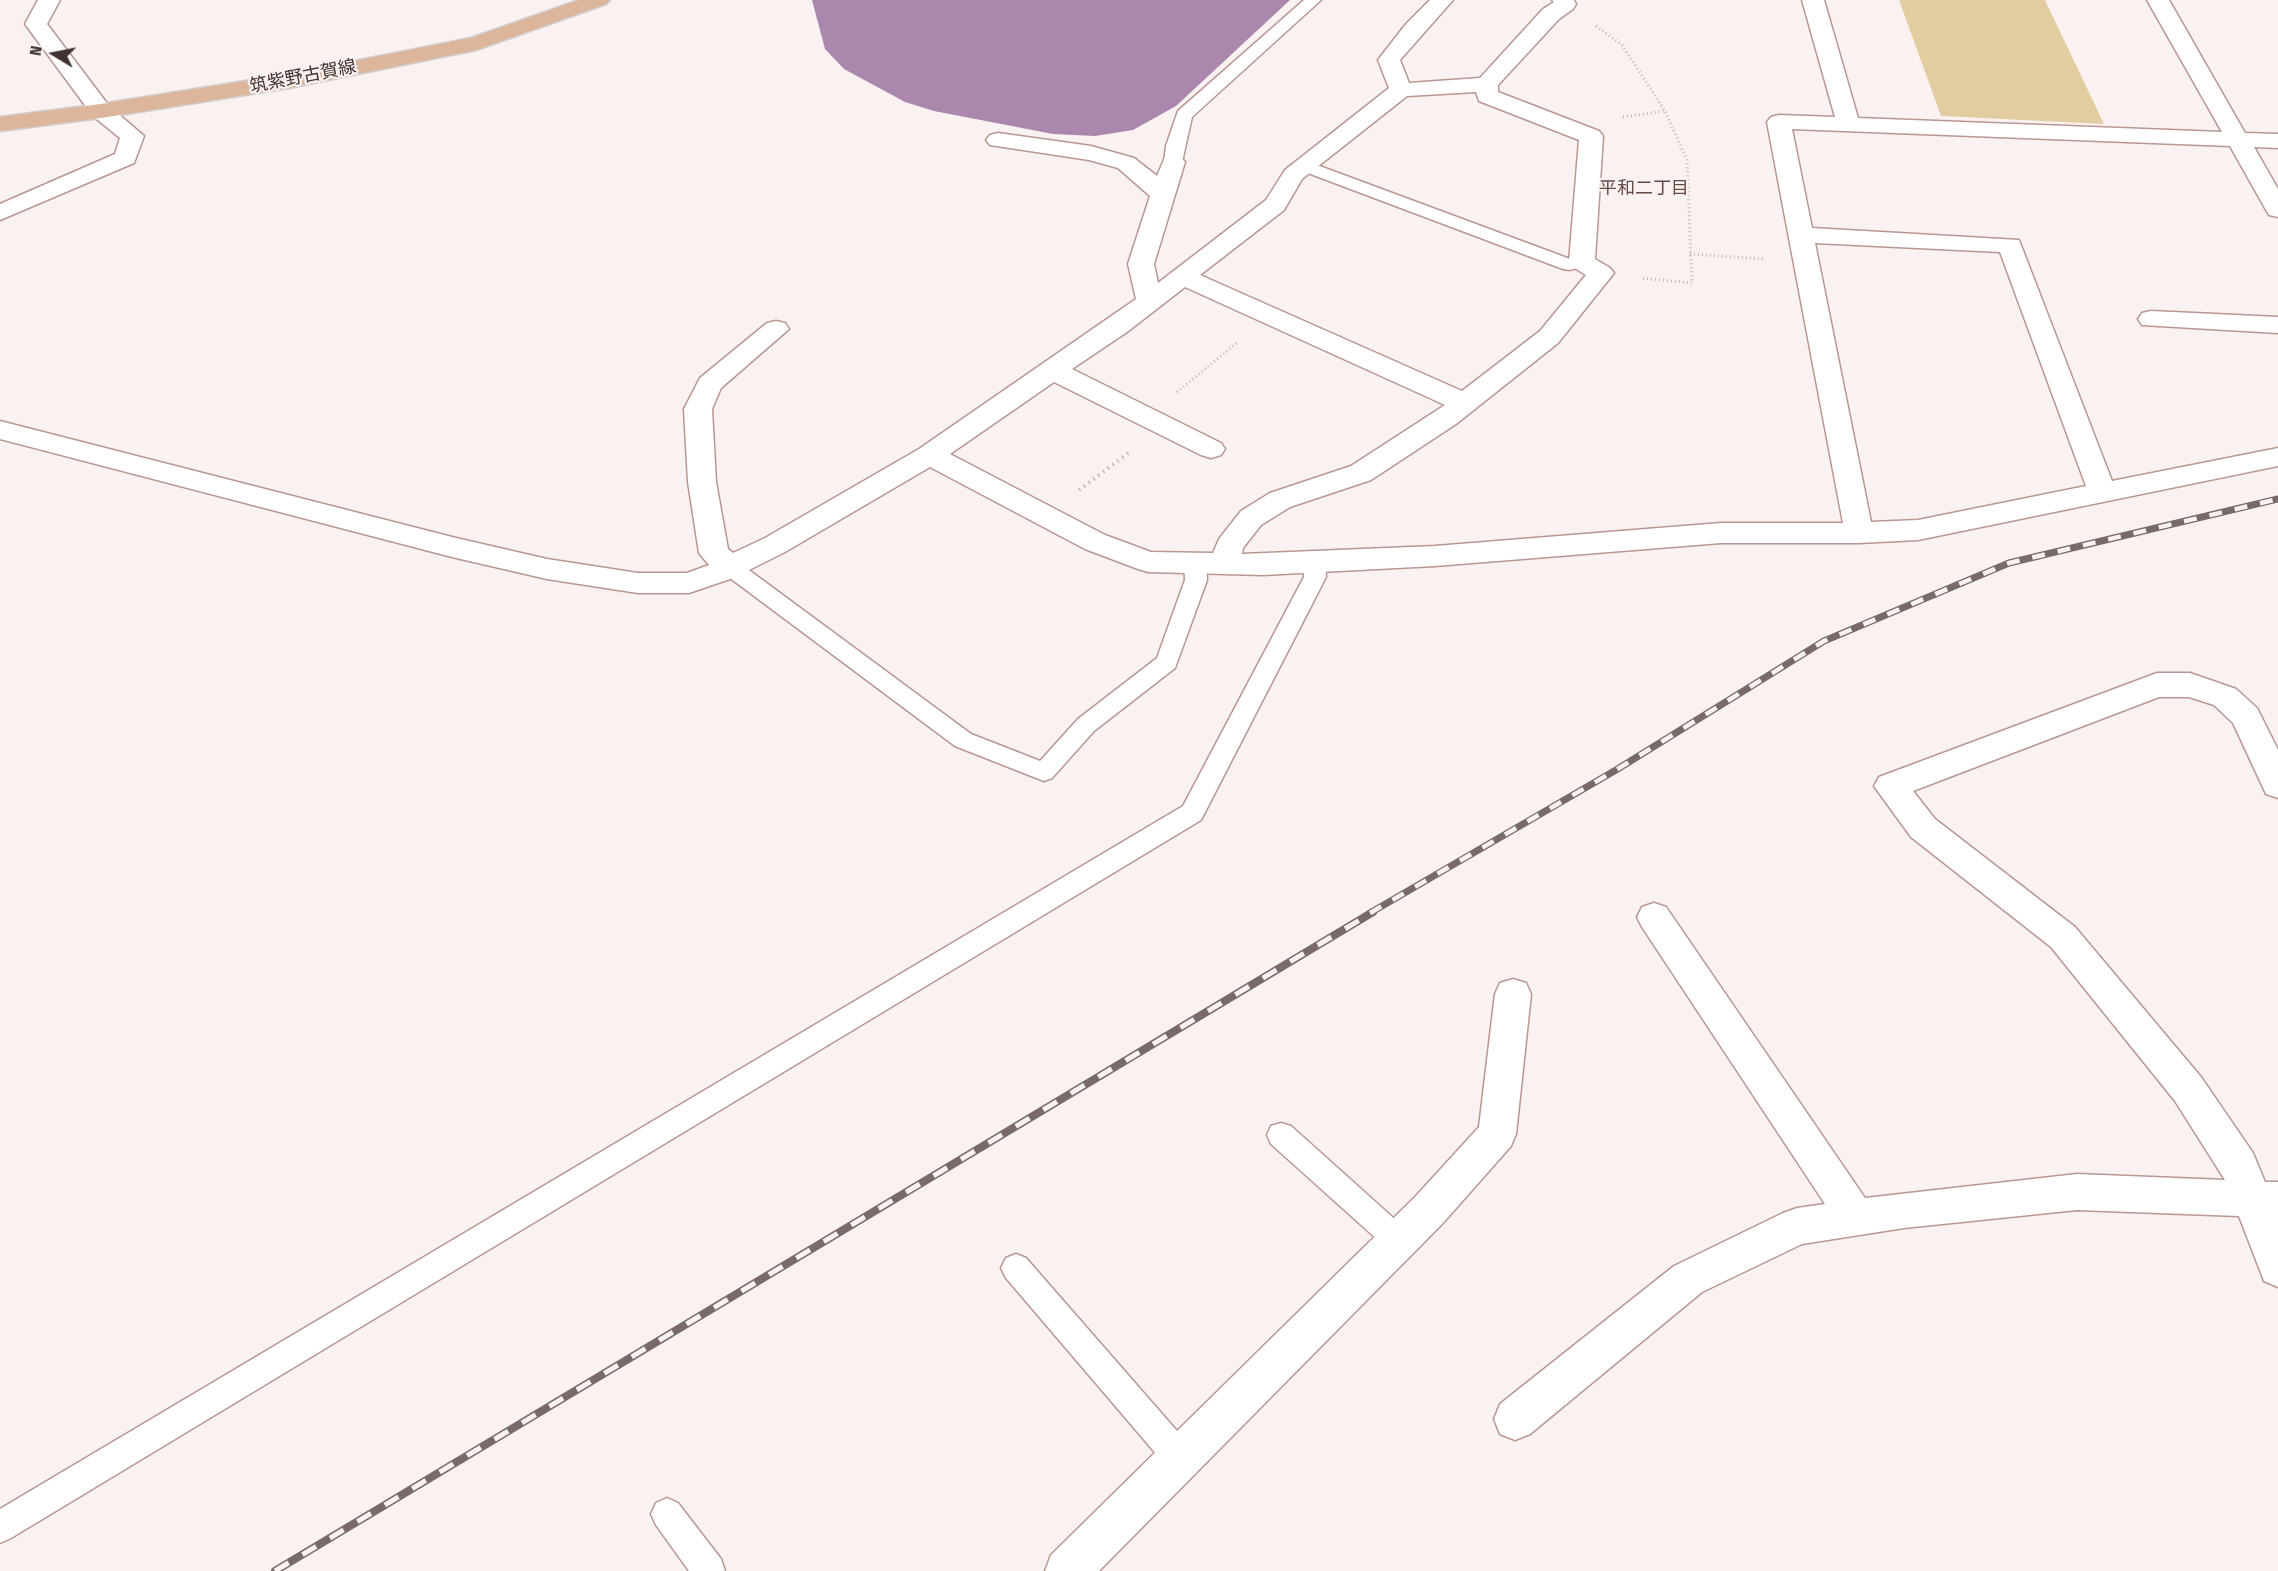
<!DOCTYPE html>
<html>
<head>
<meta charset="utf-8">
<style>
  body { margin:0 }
  #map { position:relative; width:2278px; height:1571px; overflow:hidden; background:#faf2f1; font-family:"Fira Sans Condensed",sans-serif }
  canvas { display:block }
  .north { position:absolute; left:24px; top:24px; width:60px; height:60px; -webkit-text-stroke:4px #faf2f1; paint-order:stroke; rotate:280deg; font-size:16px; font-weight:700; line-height:24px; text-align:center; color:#403230 }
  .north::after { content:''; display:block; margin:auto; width:21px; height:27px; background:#403230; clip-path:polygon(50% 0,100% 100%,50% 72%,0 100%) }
</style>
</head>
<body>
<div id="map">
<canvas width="2278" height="1571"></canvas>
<div class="north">N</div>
</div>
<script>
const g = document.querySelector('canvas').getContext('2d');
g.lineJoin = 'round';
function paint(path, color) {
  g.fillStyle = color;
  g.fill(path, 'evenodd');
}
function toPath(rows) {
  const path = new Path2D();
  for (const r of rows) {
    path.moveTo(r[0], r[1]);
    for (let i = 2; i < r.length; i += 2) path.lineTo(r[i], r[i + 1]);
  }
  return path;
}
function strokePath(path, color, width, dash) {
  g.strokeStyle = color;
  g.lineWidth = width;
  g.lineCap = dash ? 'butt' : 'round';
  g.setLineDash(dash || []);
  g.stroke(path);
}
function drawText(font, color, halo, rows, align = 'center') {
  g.font = font + ' "Fira Sans Condensed","Noto Sans JP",sans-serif';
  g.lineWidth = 4.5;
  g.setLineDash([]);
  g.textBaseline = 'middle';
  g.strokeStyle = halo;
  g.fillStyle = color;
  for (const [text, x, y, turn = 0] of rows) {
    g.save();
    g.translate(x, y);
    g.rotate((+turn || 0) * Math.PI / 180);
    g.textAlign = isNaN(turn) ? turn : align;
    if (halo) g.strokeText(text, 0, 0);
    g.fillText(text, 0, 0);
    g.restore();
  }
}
paint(toPath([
  [1899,0,2045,0,2104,124,1941,116]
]), '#e2cda0');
paint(toPath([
  [812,0,1290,0,1176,106,1133,130,1095,136,1053,134,934,111,905,102,844,69,825,49]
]), '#ab87ae');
const service = toPath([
  [1304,0,1321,0,1192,117,1182,162,1179,166,1167,166,1164,162,1166,146,1178,111,1304,0],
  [1306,161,1570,259,1582,257,1588,258,1591,262,1588,266,1582,267,1569,270,1563,269,1300,170,1297,166,1300,162,1306,161],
  [1314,555,1322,557,1325,562,1326,577,1201,820,11,1538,0,1543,0,1509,1183,806,1304,577,1303,562,1306,557,1314,555],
  [1195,556,1203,558,1206,563,1207,580,1175,668,1094,731,1052,778,1044,781,955,746,722,572,719,567,722,562,730,560,738,562,971,734,1040,761,1078,719,1157,658,1185,580,1184,563,1187,558,1195,556],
  [1281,1123,1291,1126,1409,1232,1413,1241,1409,1250,1399,1254,1389,1250,1271,1144,1267,1135,1271,1126,1281,1123],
  [1016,1254,1026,1258,1191,1447,1196,1458,1191,1469,1180,1474,1169,1469,1006,1278,1001,1268,1006,1258,1016,1254],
  [667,1498,678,1503,721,1559,725,1571,689,1571,656,1525,651,1514,656,1503,667,1498]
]);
const minor = toPath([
  [38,0,60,0,47,24,109,106,144,136,134,163,0,220,0,204,115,154,120,138,93,116,25,24,38,0],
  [1430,0,1453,0,1400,60,1409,83,1480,78,1543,9,1554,2,1552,0,1574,0,1576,4,1573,9,1559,19,1498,85,1498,92,1599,131,1603,136,1595,259,1610,268,1614,273,1558,343,1456,424,1371,480,1290,507,1261,525,1243,548,1242,554,1435,546,1721,523,1843,523,1767,122,1771,117,1779,115,1835,117,1802,0,1824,0,1858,118,2222,132,2147,0,2169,0,2245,133,2278,134,2278,148,2254,147,2278,189,2278,217,2269,215,2266,210,2230,146,1792,129,1812,228,2019,240,2112,481,2278,448,2278,466,1918,540,1859,543,1721,543,1435,566,1263,575,1148,572,1138,569,1085,549,930,467,785,552,733,578,689,593,638,593,547,579,452,557,0,439,0,421,452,537,547,559,638,573,687,573,709,565,699,553,688,482,684,409,700,378,767,323,776,321,785,323,789,329,721,388,712,409,716,482,728,549,733,553,765,538,919,449,1136,299,1128,264,1150,196,1118,168,1089,160,990,145,986,140,990,135,998,133,1091,146,1134,158,1157,176,1165,157,1173,155,1181,157,1185,162,1154,264,1158,283,1266,200,1285,170,1389,88,1378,60,1406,24,1430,0],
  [1476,92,1479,101,1579,140,1569,262,1573,267,1586,275,1540,331,1462,391,1200,275,1284,210,1302,179,1407,96,1476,92],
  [1815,243,2000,252,2086,486,1918,520,1871,522,1815,243],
  [1185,287,1445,405,1351,466,1270,493,1241,511,1219,539,1213,553,1151,552,1105,535,950,454,1054,382,1201,455,1211,458,1221,455,1225,449,1221,443,1072,369,1127,332,1185,287],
  [2151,311,2278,317,2278,333,2142,325,2138,319,2142,313,2151,311],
  [2157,673,2190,673,2236,689,2257,708,2278,750,2278,798,2266,794,2233,723,2214,705,2189,697,2159,697,1913,791,1935,819,2075,927,2201,1077,2253,1153,2265,1182,2278,1182,2278,1287,2264,1281,2239,1216,2077,1210,1904,1228,1802,1244,1702,1292,1530,1434,1515,1440,1500,1434,1494,1419,1500,1404,1674,1266,1783,1213,1797,1208,1825,1204,1642,927,1637,917,1642,907,1654,903,1666,907,1865,1198,2077,1174,2225,1180,2175,1101,2051,947,1911,837,1874,786,1879,777,2157,673],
  [1513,979,1526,983,1531,994,1516,1134,1511,1146,1443,1223,1099,1571,1045,1571,1051,1555,1415,1197,1479,1127,1495,994,1500,983,1513,979]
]);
const primary = toPath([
  [579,0,610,0,606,4,476,50,289,88,101,118,0,131,0,117,101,104,289,74,471,38,579,0]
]);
strokePath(service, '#ba9692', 3);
strokePath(minor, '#ba9692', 3);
strokePath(primary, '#d1cecd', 3);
strokePath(toPath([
  [1596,26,1622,45,1665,111,1687,160,1692,283,1640,278],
  [1623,117,1665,111],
  [1690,254,1764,259],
  [1177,392,1238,342]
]), '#c1b7b5', 3, [1, 3]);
strokePath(toPath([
  [1079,490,1131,451]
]), '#c1b7b5', 4, [1.5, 4.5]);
paint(service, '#fff');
paint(minor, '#fff');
paint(primary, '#dcb59a');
const railFar1 = toPath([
  [1370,913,1616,770,1824,641,2009,563,2278,499]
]);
const rail = toPath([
  [275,1571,1373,912]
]);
strokePath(railFar1, '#776a69', 7);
strokePath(rail, '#776a69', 8);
strokePath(railFar1, '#faf2f1', 4.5, [13]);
strokePath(rail, '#faf2f1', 5, [16]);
drawText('18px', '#403230', '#faf2f1', [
  ["筑紫野古賀線",303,77,-11]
]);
drawText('18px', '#684946', '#faf2f1', [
  ["平和二丁目",1644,189]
]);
</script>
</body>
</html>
